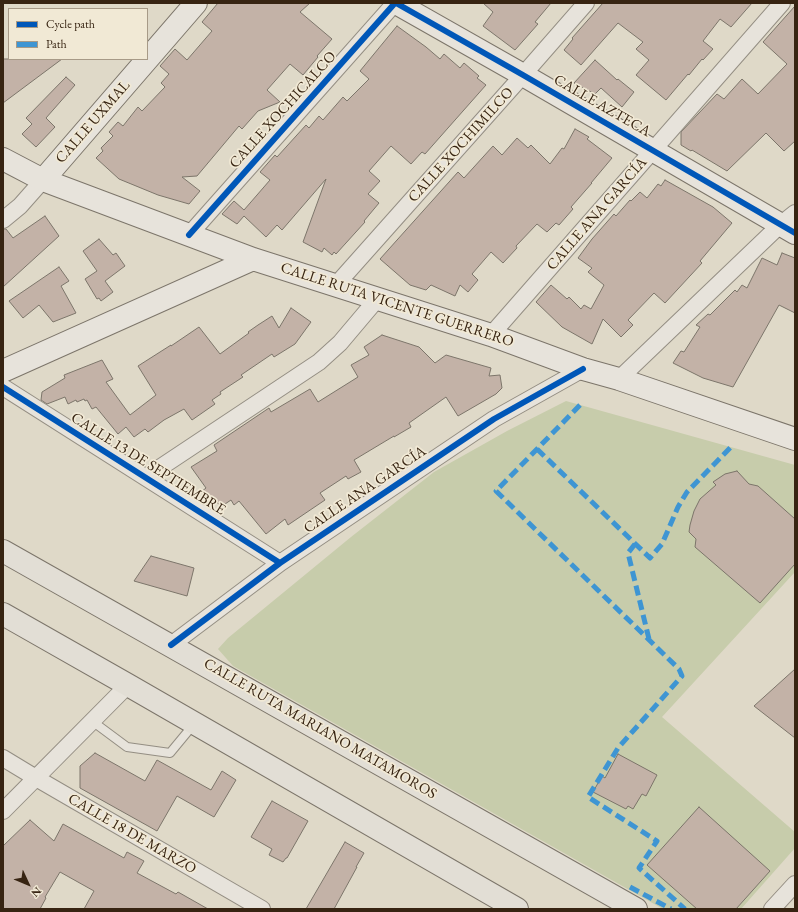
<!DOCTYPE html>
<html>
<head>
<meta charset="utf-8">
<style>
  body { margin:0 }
  #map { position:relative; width:798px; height:912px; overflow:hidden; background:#dfd9c8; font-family:"EB Garamond",serif }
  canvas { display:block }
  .frame { position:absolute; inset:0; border:4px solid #372412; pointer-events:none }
  .legend { position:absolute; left:8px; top:8px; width:140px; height:52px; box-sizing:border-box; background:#f1e9d5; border:1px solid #a79a87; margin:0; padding:5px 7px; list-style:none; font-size:12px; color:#372412 }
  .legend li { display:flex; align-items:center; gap:8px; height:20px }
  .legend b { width:20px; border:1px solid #a79a87 }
  .north { position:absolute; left:8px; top:864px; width:40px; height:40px; -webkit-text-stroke:3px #f1e9d5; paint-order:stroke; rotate:134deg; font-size:11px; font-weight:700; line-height:16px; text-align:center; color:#372412 }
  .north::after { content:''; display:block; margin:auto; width:14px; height:18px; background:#372412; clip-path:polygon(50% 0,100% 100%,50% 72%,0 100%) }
</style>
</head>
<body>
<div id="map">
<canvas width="798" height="912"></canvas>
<div class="frame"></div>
<ul class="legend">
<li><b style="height:5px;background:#0057b8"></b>Cycle path</li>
<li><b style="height:5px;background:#3e95d3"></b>Path</li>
</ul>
<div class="north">N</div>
</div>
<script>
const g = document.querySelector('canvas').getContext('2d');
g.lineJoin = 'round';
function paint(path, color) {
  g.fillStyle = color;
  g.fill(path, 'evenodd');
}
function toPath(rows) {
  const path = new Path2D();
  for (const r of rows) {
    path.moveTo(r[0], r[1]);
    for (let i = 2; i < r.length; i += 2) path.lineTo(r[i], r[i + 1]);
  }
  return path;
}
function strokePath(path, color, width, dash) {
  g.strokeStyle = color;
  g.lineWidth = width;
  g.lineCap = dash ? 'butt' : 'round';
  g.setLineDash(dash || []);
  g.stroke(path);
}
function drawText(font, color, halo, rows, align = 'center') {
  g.font = font + ' "EB Garamond",serif';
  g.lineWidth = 3.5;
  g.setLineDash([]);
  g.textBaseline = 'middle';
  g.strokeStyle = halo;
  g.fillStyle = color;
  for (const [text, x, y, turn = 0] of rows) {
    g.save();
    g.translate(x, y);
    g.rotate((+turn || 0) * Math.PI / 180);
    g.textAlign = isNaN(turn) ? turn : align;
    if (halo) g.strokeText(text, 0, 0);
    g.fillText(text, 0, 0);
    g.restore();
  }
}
paint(toPath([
  [566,401,795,465,795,572,662,717,795,832,795,848,741,909,663,909,233,666,218,649,228,638,351,537,434,472,507,431]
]), '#c7ccab');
const building = toPath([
  [218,3,310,3,300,12,332,39,317,56,318,57,303,75,290,64,267,90,280,102,258,111,242,129,239,126,197,176,182,177,200,191,189,204,158,195,119,179,96,158,103,151,101,148,113,136,109,132,118,122,123,126,138,107,142,111,165,87,161,83,169,74,160,66,175,49,187,60,212,31,202,22,218,3],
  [483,3,551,3,535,22,538,24,515,50,483,26,493,12,483,3],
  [603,3,752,3,731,27,720,19,703,41,713,49,703,60,702,59,689,75,688,74,666,100,636,75,649,60,636,49,643,42,618,23,581,65,564,50,573,39,572,38,603,3],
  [795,6,795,141,784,151,766,133,727,171,692,150,691,151,681,145,681,132,717,94,724,99,742,79,758,94,787,64,763,42,795,6],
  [397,26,426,47,440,59,444,54,460,68,464,63,479,76,477,78,486,85,425,154,422,152,411,164,391,146,369,171,380,181,368,194,379,203,364,221,365,222,336,254,334,252,332,255,324,248,322,252,303,242,326,179,282,230,277,225,266,237,244,216,237,224,222,214,234,201,244,210,270,180,260,172,275,155,277,157,306,125,309,128,319,116,323,120,343,97,347,101,369,79,360,71,397,26],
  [3,59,62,59,3,103,3,59],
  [595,60,617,80,618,79,634,92,622,107,601,88,595,94,574,83,595,60],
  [66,77,75,85,46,118,55,127,36,147,22,134,32,124,26,118,66,77],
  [575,129,589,137,587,139,612,158,591,183,592,183,571,207,573,209,559,225,556,223,547,232,537,224,516,246,517,248,503,263,491,252,472,274,478,280,468,292,460,285,455,296,431,285,426,290,410,285,380,259,458,172,464,178,493,146,502,155,517,138,528,148,531,145,550,164,562,148,564,149,575,129],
  [665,180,713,207,732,223,700,261,702,263,665,303,654,293,628,320,633,325,621,337,603,319,592,344,562,327,536,302,551,285,567,299,569,297,581,309,584,305,591,309,604,285,588,272,592,268,578,258,592,239,614,214,616,216,630,200,631,201,640,192,647,198,658,184,661,186,665,180],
  [45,216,59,236,3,287,3,229,6,229,13,238,45,216],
  [99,239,113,255,116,253,125,266,105,281,113,292,101,301,99,298,97,299,85,279,97,271,83,251,99,239],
  [782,253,795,258,795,313,779,305,733,387,703,378,673,363,681,351,684,352,700,327,696,325,708,314,710,315,735,290,737,292,742,285,747,288,762,258,777,265,782,253],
  [59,267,69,281,61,286,76,313,53,322,39,305,23,318,9,301,59,267],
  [291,308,311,322,295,344,274,357,272,354,241,375,243,377,220,392,221,394,212,400,215,404,192,420,184,409,164,420,148,432,145,429,134,437,126,427,118,434,96,407,92,409,87,400,85,401,84,399,77,402,76,400,68,404,65,397,47,404,41,400,42,392,65,378,64,375,102,360,113,379,106,382,130,415,156,395,138,366,171,345,171,346,199,327,220,354,249,333,248,332,258,325,272,316,279,328,291,308],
  [382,335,419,347,435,363,446,355,491,368,489,376,500,375,502,388,496,394,458,416,446,397,409,423,411,427,394,437,394,436,354,460,361,472,348,479,346,476,320,493,325,500,288,525,285,519,266,534,239,501,234,505,231,500,222,506,201,492,206,488,191,467,217,451,214,445,269,408,271,412,310,389,318,402,358,377,351,365,369,355,364,347,382,335],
  [737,471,749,484,758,486,795,519,795,564,760,603,695,547,696,539,689,532,690,525,694,511,700,499,716,485,713,482,725,474,737,471],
  [151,556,194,568,187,596,134,581,151,556],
  [795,669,795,738,754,706,795,669],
  [95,753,145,781,157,760,211,790,222,771,236,780,214,817,177,796,157,831,80,788,80,766,95,753],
  [618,754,657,775,646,796,642,794,633,809,628,806,626,809,593,792,602,776,605,778,618,754],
  [272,801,308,821,287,858,286,858,283,862,269,855,272,849,251,837,272,801],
  [699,807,770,871,736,909,697,909,647,865,699,807],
  [30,820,54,841,63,824,124,858,127,852,144,861,137,873,176,894,178,892,208,909,84,909,94,891,60,872,45,897,46,898,40,909,3,909,3,846,30,820],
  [345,842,364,853,356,867,357,867,334,909,306,909,345,842]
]);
paint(building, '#c3b2a7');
strokePath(building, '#7c756a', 1);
const lane = toPath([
  [92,721,127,747,170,753,194,724]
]);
const street = toPath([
  [3,220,20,206,43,180],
  [189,235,395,3],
  [336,285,523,75,586,3],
  [491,335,782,3],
  [619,379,780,225,795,213],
  [3,387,280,563],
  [146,477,319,362,340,343,378,298],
  [171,645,280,563,494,419,583,369],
  [3,758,36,778,262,909],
  [3,811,128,685],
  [772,909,795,884]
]);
const secondary = toPath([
  [396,3,523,75,795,233],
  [3,159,43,180,253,259,491,335,583,369,619,379,795,439],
  [43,180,196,3],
  [3,371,253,259]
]);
const primary = toPath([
  [3,551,636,909],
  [3,614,128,685,517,909]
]);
strokePath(lane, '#948e83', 10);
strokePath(street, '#948e83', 18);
strokePath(secondary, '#7c756a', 24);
strokePath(primary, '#7c756a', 24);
strokePath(lane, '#e7e3db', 8);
strokePath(street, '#e7e3db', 16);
strokePath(secondary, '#e7e3db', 22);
strokePath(primary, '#e2ded5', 22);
strokePath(toPath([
  [580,405,496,491,679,669,682,676,618,748,588,797,657,841,639,868,685,909],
  [537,449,650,558,662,544,678,507,687,492,731,447],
  [635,544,628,553,649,639],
  [630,887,671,909]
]), '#3e95d3', 5, [10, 5]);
strokePath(toPath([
  [396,3,523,75,795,233],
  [189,235,395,3],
  [3,387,280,563],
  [171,645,280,563,494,419,583,369]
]), '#0057b8', 6);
drawText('15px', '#372412', '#f1e9d5', [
  ["CALLE AZTECA",602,106,30],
  ["CALLE XOCHICALCO",283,110,-48],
  ["CALLE UXMAL",93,122,-49],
  ["CALLE XOCHIMILCO",461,145,-48],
  ["CALLE ANA GARCÍA",597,214,-49],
  ["CALLE RUTA VICENTE GUERRERO",397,305,18],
  ["CALLE 13 DE SEPTIEMBRE",148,464,32],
  ["CALLE ANA GARCÍA",365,490,-34],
  ["CALLE RUTA MARIANO MATAMOROS",320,729,30],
  ["CALLE 18 DE MARZO",132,834,30]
]);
</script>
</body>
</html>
